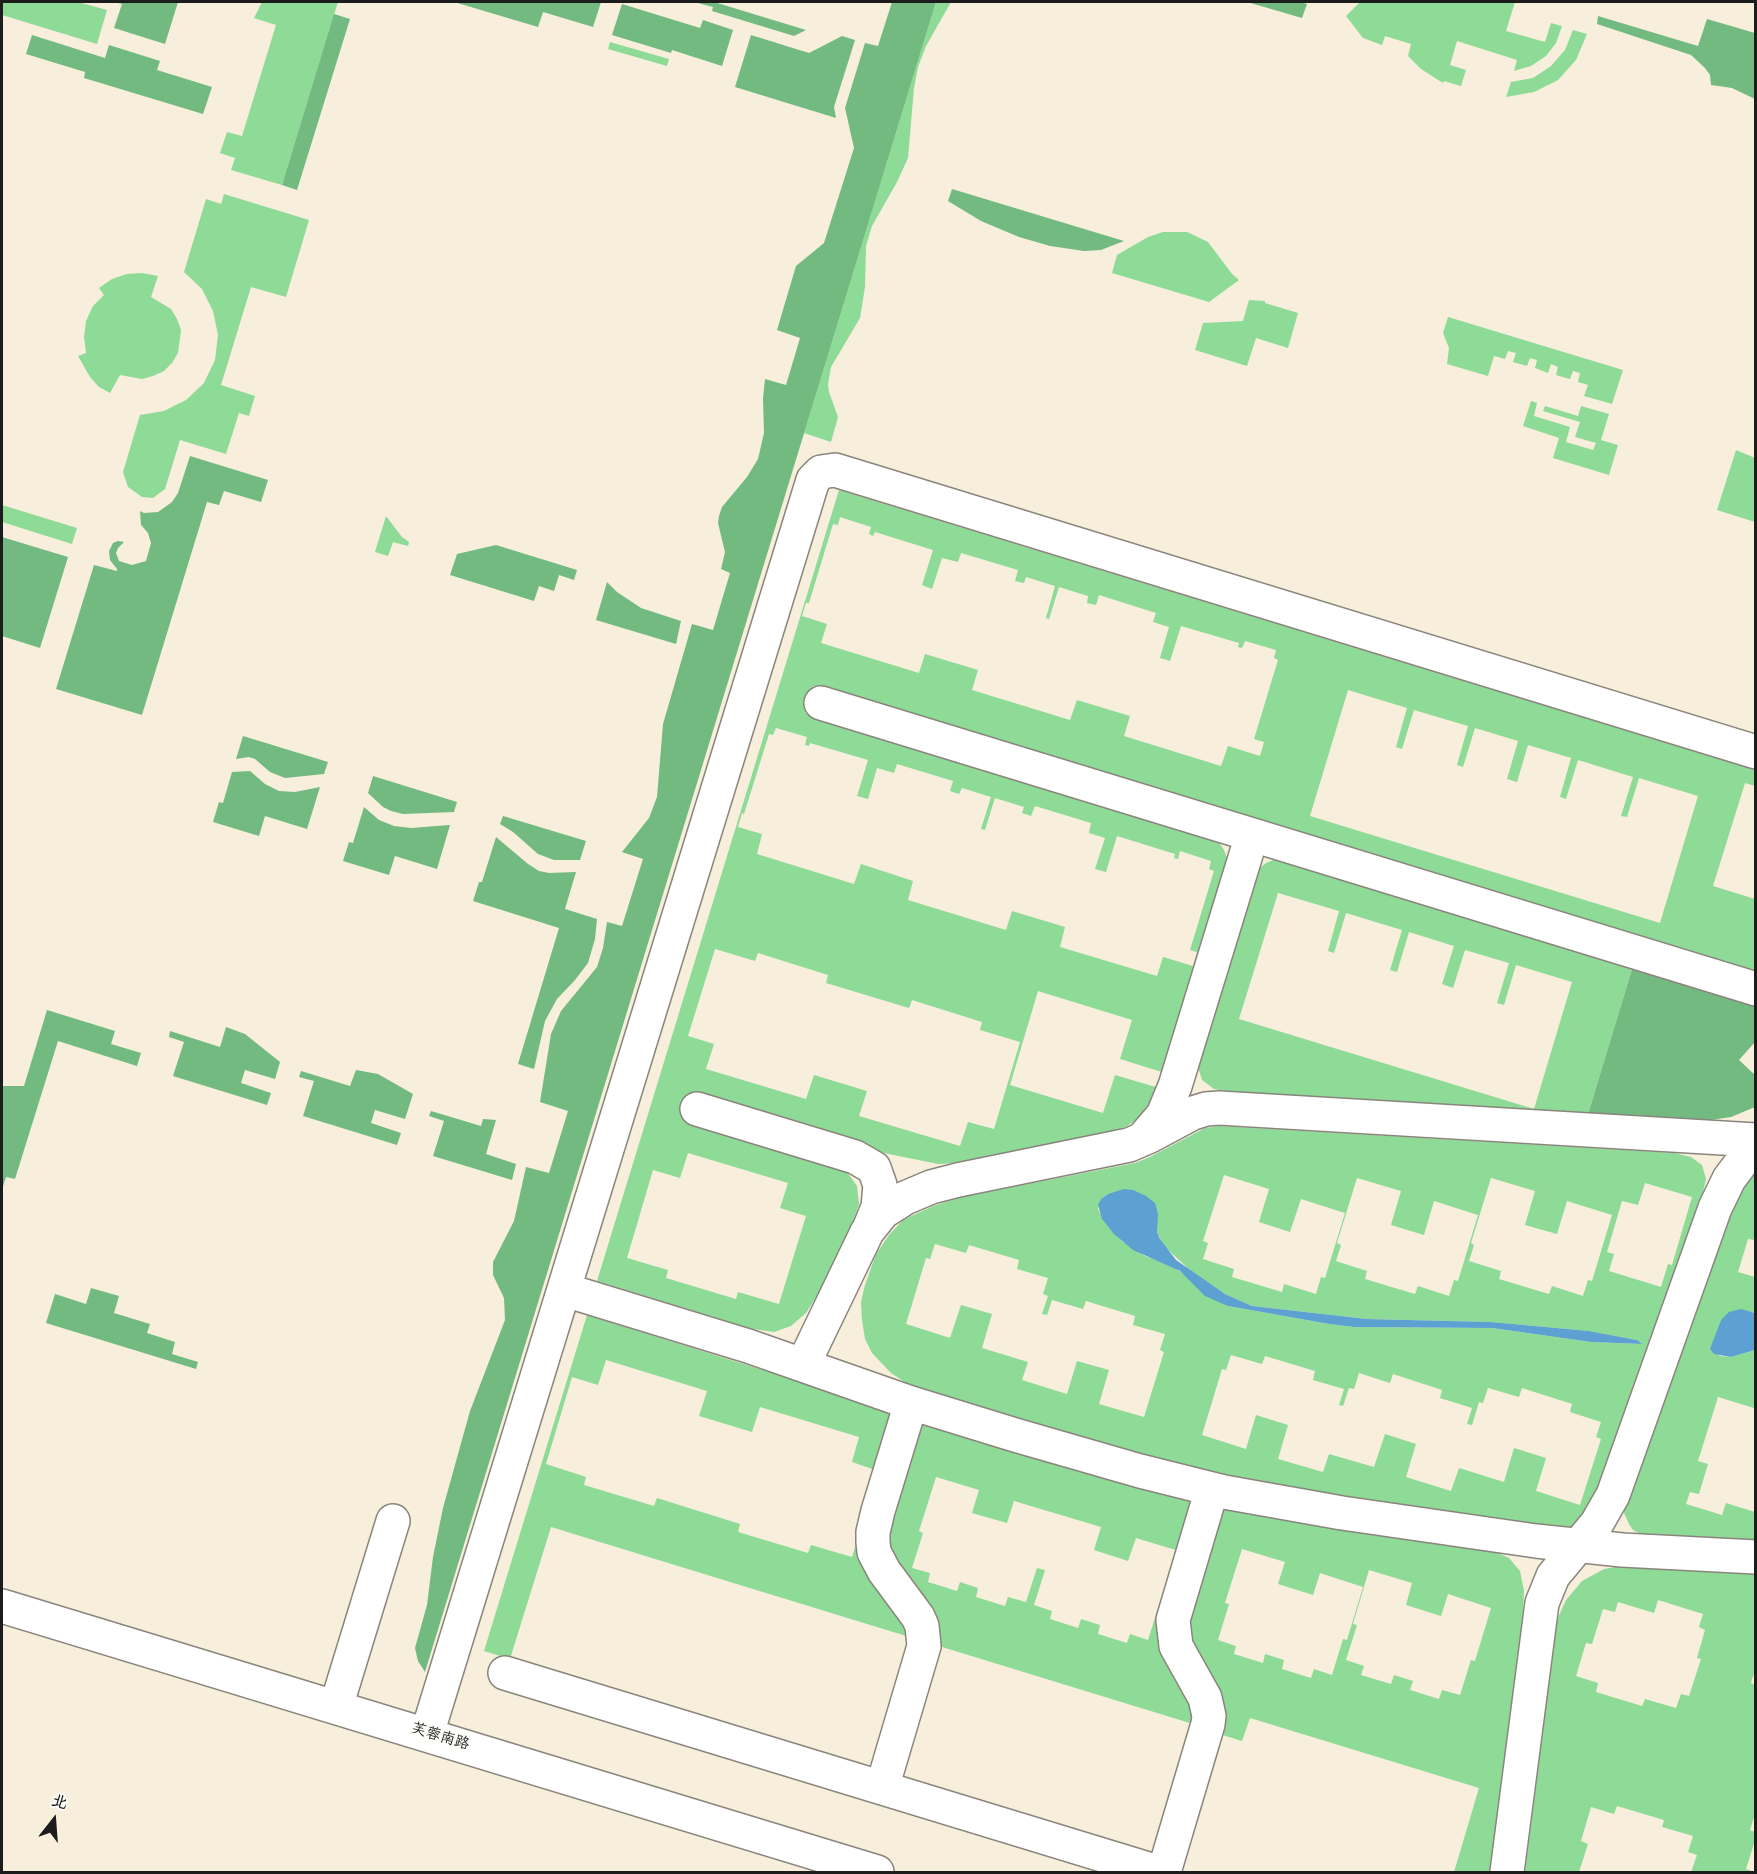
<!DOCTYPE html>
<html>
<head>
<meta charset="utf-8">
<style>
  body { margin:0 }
  #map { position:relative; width:1757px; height:1874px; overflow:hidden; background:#f7eedb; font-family:Kalam,"LXGW WenKai TC",sans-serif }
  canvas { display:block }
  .frame { position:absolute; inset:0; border:3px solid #1c1c1c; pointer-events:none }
  .north { position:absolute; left:24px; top:1790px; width:60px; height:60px; -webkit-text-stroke:4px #fdfcf7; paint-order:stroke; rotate:17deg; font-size:16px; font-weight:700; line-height:24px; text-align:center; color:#1c1c1c }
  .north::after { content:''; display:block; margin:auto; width:21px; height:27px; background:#1c1c1c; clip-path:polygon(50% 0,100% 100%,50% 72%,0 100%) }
</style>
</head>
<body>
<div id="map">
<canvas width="1757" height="1874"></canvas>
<div class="frame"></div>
<div class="north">北</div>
</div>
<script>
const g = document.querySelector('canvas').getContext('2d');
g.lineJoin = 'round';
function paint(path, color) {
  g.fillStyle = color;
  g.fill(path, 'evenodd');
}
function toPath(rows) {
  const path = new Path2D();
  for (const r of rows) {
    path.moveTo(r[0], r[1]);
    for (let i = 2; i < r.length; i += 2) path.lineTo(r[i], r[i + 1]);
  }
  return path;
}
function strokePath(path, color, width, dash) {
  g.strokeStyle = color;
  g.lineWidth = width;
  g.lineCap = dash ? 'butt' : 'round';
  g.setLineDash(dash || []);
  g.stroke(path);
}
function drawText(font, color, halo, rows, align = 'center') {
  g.font = font + ' Kalam,"LXGW WenKai TC",sans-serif';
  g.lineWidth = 4.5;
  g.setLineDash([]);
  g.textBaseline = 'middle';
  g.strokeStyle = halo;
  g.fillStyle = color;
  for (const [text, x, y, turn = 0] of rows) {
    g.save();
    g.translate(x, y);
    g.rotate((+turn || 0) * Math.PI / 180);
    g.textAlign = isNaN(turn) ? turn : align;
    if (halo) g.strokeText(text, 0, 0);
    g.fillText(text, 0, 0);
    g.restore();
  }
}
paint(toPath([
  [2,2,78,2,107,10,97,44,2,15],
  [262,2,338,2,282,185,231,170,235,158,220,153,227,132,242,136,276,25,254,18],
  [936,2,951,2,926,46,918,67,914,88,908,158,897,182,872,226,866,246,865,287,860,318,831,367,828,384,829,392,838,417,831,442,804,433],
  [1360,2,1515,2,1506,31,1545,42,1551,23,1562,26,1556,43,1546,56,1531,66,1514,71,1517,60,1457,41,1450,65,1466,70,1461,86,1444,81,1443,83,1421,69,1408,56,1411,44,1385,36,1382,45,1363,38,1346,16],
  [1573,30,1587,34,1576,60,1558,80,1534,92,1506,97,1511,82,1533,78,1551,66,1565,50],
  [610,42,669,59,667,66,608,49],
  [224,194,309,220,286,297,251,287,221,385,255,396,249,416,239,413,226,454,180,440,165,489,153,498,142,497,128,487,123,472,140,415,164,411,186,400,204,383,215,360,218,335,213,311,202,289,184,272,206,199,221,204],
  [1163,232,1187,232,1208,242,1232,274,1239,280,1209,302,1112,273,1117,255,1148,237],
  [142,273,158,276,151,297,171,309,177,319,181,330,178,353,172,363,164,371,153,376,142,379,120,375,110,393,99,387,90,377,78,356,86,353,84,337,86,321,93,306,104,295,99,288,112,279,127,274],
  [1249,300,1265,301,1265,303,1298,313,1288,348,1256,338,1247,366,1195,350,1203,323,1243,321],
  [1448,317,1623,370,1612,404,1584,396,1588,385,1578,382,1580,373,1573,371,1570,379,1556,375,1558,367,1551,364,1548,373,1535,368,1537,360,1530,358,1527,366,1513,362,1516,353,1508,351,1505,359,1494,356,1488,376,1447,364,1449,348,1443,333],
  [1531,401,1537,403,1534,416,1570,427,1566,442,1593,450,1596,443,1575,437,1580,422,1543,411,1545,406,1578,416,1581,406,1609,414,1601,440,1618,445,1609,475,1553,458,1559,438,1523,426],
  [1736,450,1755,458,1755,522,1717,510],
  [839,490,1755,770,1755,786,1745,783,1713,886,1755,899,1755,974,813,686,805,713,1207,836,1218,841,1224,850,1228,861,1165,1073,1120,1059,1132,1020,1038,991,1010,1085,1103,1113,1115,1075,1159,1088,1139,1118,1127,1126,1112,1132,954,1163,938,1164,884,1153,688,1093,681,1117,828,1163,847,1172,857,1186,859,1204,852,1224,818,1294,806,1313,791,1326,774,1332,753,1329,597,1281],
  [840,517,871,527,869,534,873,536,875,532,933,550,922,585,932,589,942,558,958,562,961,553,1018,570,1015,581,1024,583,1026,577,1055,586,1046,618,1049,619,1059,587,1088,596,1087,603,1096,605,1099,595,1156,613,1153,622,1169,627,1160,658,1170,661,1181,626,1239,643,1238,647,1242,648,1245,641,1276,650,1274,658,1278,660,1254,739,1264,742,1260,756,1228,746,1221,766,1124,736,1130,716,1077,700,1070,720,972,690,978,670,925,654,919,673,821,643,827,624,802,616,806,603,809,603,833,524,838,525],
  [1348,690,1407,708,1396,747,1402,749,1414,710,1468,726,1457,765,1463,767,1475,728,1518,741,1507,779,1517,782,1528,745,1571,758,1560,797,1566,799,1578,760,1633,777,1621,816,1627,817,1639,778,1698,796,1660,923,1310,816],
  [776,728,807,737,805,745,809,746,810,743,868,760,857,796,868,799,877,768,894,773,897,764,953,781,950,791,959,794,962,788,991,797,981,829,985,830,995,798,1024,807,1022,813,1031,816,1035,806,1091,823,1089,833,1105,838,1095,869,1106,872,1117,836,1175,854,1174,858,1178,859,1180,851,1211,861,1209,869,1214,871,1190,950,1197,952,1193,966,1163,957,1157,976,1060,947,1065,927,1012,911,1006,930,908,900,913,881,861,864,854,884,757,854,762,834,738,827,742,813,744,814,769,734,773,735],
  [715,949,755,961,758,953,828,975,826,983,909,1008,912,1000,982,1022,980,1030,1020,1042,994,1129,968,1122,960,1146,859,1116,867,1091,814,1075,806,1099,706,1069,714,1044,688,1036],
  [688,1153,788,1183,780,1208,806,1216,779,1304,738,1292,736,1299,666,1278,668,1270,627,1258,653,1170,680,1178],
  [2,505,77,528,72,544,2,522],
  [386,516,402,537,409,542,408,546,393,542,388,556,375,552],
  [1276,859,1633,966,1588,1114,1232,1092,1214,1089,1202,1080,1198,1067,1257,870,1266,863],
  [1278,893,1339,911,1328,951,1334,953,1346,913,1402,930,1390,970,1397,972,1409,932,1454,946,1442,984,1453,988,1465,950,1509,963,1497,1003,1504,1005,1516,965,1572,982,1534,1109,1239,1019],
  [1219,1126,1674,1153,1691,1157,1702,1165,1706,1179,1702,1197,1598,1490,1583,1519,1571,1527,1556,1528,1307,1492,1200,1471,1006,1417,911,1386,891,1373,872,1353,865,1339,862,1320,861,1302,865,1285,876,1254,889,1235,903,1220,933,1206,962,1197,1135,1163,1150,1157,1205,1128],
  [1224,1175,1269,1189,1259,1222,1290,1232,1301,1199,1345,1213,1325,1278,1321,1277,1316,1294,1284,1284,1282,1292,1232,1277,1234,1269,1203,1259,1208,1243,1203,1241],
  [1357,1178,1401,1191,1391,1225,1424,1235,1434,1201,1478,1215,1458,1281,1454,1280,1449,1296,1418,1286,1415,1294,1365,1279,1367,1271,1336,1261,1341,1245,1337,1243],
  [1491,1178,1535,1191,1525,1225,1557,1234,1567,1201,1612,1215,1592,1281,1588,1280,1583,1296,1552,1286,1549,1294,1499,1279,1501,1271,1469,1261,1474,1245,1471,1243],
  [1645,1183,1692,1197,1672,1265,1668,1264,1661,1287,1609,1271,1614,1254,1607,1252,1622,1201,1638,1205],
  [1108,1194,1157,1226,1157,1232,1164,1246,1193,1273,1225,1294,1252,1306,1367,1319,1491,1322,1589,1331,1637,1340,1641,1344,1591,1342,1492,1328,1354,1327,1329,1324,1228,1306,1172,1266,1145,1256,1123,1242,1105,1223,1098,1209,1101,1199],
  [935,1244,966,1253,969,1245,1019,1260,1017,1269,1048,1278,1043,1294,1048,1296,1042,1314,1047,1315,1052,1300,1083,1309,1086,1301,1135,1316,1133,1325,1165,1334,1160,1350,1164,1352,1144,1417,1099,1404,1109,1370,1077,1361,1067,1394,1022,1380,1028,1362,982,1348,992,1314,961,1305,950,1338,906,1324,926,1258,930,1259],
  [1231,1355,1262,1364,1265,1356,1315,1371,1313,1380,1344,1389,1339,1405,1343,1406,1349,1388,1354,1389,1359,1373,1390,1383,1393,1374,1442,1390,1440,1398,1472,1408,1467,1424,1472,1425,1479,1402,1483,1403,1488,1388,1519,1397,1522,1388,1572,1404,1570,1412,1601,1422,1596,1437,1601,1439,1580,1505,1536,1491,1546,1458,1514,1448,1504,1482,1459,1468,1451,1491,1406,1477,1416,1444,1385,1434,1374,1467,1329,1454,1323,1472,1278,1459,1288,1425,1256,1415,1246,1449,1202,1435,1222,1369,1226,1370],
  [1755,1170,1755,1240,1748,1239,1738,1272,1755,1277,1755,1313,1754,1312,1721,1320,1711,1349,1720,1356,1731,1357,1755,1350,1755,1403,1754,1408,1718,1397,1698,1461,1708,1464,1699,1494,1690,1492,1686,1504,1722,1515,1726,1503,1755,1512,1755,1542,1644,1536,1633,1530,1629,1524,1624,1513,1624,1506,1728,1211,1742,1182],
  [587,1315,855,1399,1491,1550,1509,1558,1520,1571,1524,1591,1523,1615,1490,1872,1454,1872,1479,1788,1250,1718,1242,1741,1193,1726,1193,1724,551,1527,510,1659,484,1651],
  [606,1360,707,1391,699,1416,752,1432,760,1407,859,1437,852,1462,878,1471,852,1557,811,1545,808,1553,738,1532,740,1524,657,1498,654,1506,584,1485,586,1477,546,1464,572,1377,598,1385],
  [936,1477,979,1490,972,1513,1007,1523,1014,1501,1101,1527,1094,1550,1128,1561,1136,1538,1179,1551,1162,1606,1159,1605,1148,1640,1130,1634,1127,1643,1098,1634,1100,1625,1081,1619,1078,1628,1050,1619,1052,1611,1034,1605,1045,1570,1037,1568,1026,1602,1008,1597,1005,1606,976,1597,978,1588,960,1582,957,1591,928,1582,930,1573,912,1568,923,1533,919,1531],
  [1242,1549,1285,1562,1278,1584,1313,1595,1320,1573,1363,1587,1347,1640,1343,1639,1332,1675,1314,1669,1311,1678,1282,1669,1284,1660,1265,1654,1263,1663,1234,1654,1236,1646,1218,1640,1229,1604,1225,1603],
  [1369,1570,1412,1583,1406,1605,1441,1616,1448,1594,1491,1608,1475,1661,1471,1660,1460,1695,1442,1690,1439,1699,1410,1690,1413,1681,1394,1675,1391,1684,1361,1675,1364,1666,1346,1660,1357,1625,1353,1624],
  [1627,1565,1755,1572,1756,1667,1751,1683,1756,1685,1756,1811,1750,1830,1755,1832,1756,1837,1746,1869,1755,1872,1691,1872,1697,1855,1688,1852,1693,1836,1662,1827,1664,1820,1617,1806,1614,1814,1591,1807,1581,1841,1588,1844,1579,1872,1525,1872,1557,1620,1566,1600,1582,1581,1604,1569],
  [1658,1600,1703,1614,1699,1627,1705,1630,1697,1658,1701,1659,1689,1696,1681,1694,1676,1708,1645,1699,1642,1706,1596,1692,1598,1683,1576,1676,1586,1643,1592,1644,1603,1609,1615,1612,1618,1602,1654,1613]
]), '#8eda97');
paint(toPath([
  [114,2,178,2,165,44,114,28,122,4],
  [454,2,601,2,593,27,543,12,538,27],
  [694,2,714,2,806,30,794,36,712,11,713,7],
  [892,2,936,2,425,1672,418,1661,415,1648,427,1605,433,1557,443,1508,470,1411,505,1320,504,1298,493,1275,493,1262,514,1221,526,1167,549,1173,568,1111,540,1102,551,1034,561,1011,597,967,603,948,607,922,622,926,643,859,622,852,649,818,657,797,663,724,692,624,713,630,730,573,721,569,725,552,718,523,719,516,722,507,747,477,758,459,764,433,763,398,765,379,786,385,800,338,777,330,796,266,824,243,854,148,845,108,865,43,878,46],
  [1247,2,1300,2,1307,4,1302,18],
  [622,4,700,28,703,20,733,30,722,66,672,50,671,53,612,35],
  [334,14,350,19,297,190,282,185],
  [1598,16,1698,46,1707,19,1755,33,1755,99,1732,88,1711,85,1710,75,1705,68,1691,55,1597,24],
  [32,35,105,58,109,45,160,61,157,70,212,87,203,114,84,78,85,72,26,54],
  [751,35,809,53,842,36,855,40,834,107,836,118,735,87],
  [952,189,1124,241,1101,250,1084,251,1050,246,1019,237,981,221,948,201],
  [190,456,268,480,261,502,224,491,219,505,207,502,142,715,56,689,94,565,117,571,117,569,110,560,109,551,113,543,118,541,124,542,118,548,116,553,119,561,132,565,146,561,151,543,148,533,141,525,140,511,144,513,158,512,172,502,178,493],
  [2,537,68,557,40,648,2,636],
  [496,545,577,570,574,580,559,575,554,591,539,586,534,601,450,575,457,554],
  [607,582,617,592,641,608,681,621,676,644,596,620],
  [243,736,328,762,324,774,285,778,270,772,255,759,249,757,236,759],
  [250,771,265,784,279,791,295,792,320,787,307,829,265,816,259,836,213,822,219,802,223,803,232,772],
  [373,776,457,802,454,812,403,814,391,811,383,807,368,793],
  [364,807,379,820,394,826,411,828,450,825,437,869,395,856,389,875,343,861,349,842,353,843],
  [503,816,586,841,580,860,554,860,538,854,513,832,500,824],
  [496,837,528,864,539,871,549,873,576,872,565,909,597,919,595,939,588,963,575,980,557,999,545,1021,534,1069,518,1064,559,928,473,901,479,882,482,882],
  [1633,966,1755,1003,1755,1042,1739,1060,1755,1075,1755,1107,1731,1117,1704,1121,1588,1114],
  [47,1010,115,1031,111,1044,141,1053,137,1066,58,1041,15,1179,6,1177,2,1190,2,1086,24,1086],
  [226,1027,245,1034,280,1062,275,1079,245,1070,241,1083,271,1093,267,1105,173,1076,184,1042,169,1037,170,1031,220,1047],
  [356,1070,378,1074,413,1094,405,1119,375,1110,371,1123,401,1133,397,1145,303,1116,314,1081,299,1077,301,1071,350,1086],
  [431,1111,481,1126,483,1119,496,1120,486,1154,516,1164,512,1180,433,1156,444,1121,429,1116],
  [91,1288,119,1296,114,1313,150,1324,147,1333,175,1342,172,1354,198,1362,196,1369,46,1323,55,1294,86,1304]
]), '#72ba80');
paint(toPath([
  [1124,1189,1133,1190,1146,1196,1155,1203,1158,1214,1157,1232,1160,1239,1176,1260,1225,1294,1252,1306,1367,1319,1491,1322,1589,1331,1637,1340,1642,1344,1591,1342,1492,1328,1354,1327,1329,1324,1228,1306,1205,1296,1180,1271,1133,1250,1114,1234,1102,1219,1098,1205,1101,1199,1108,1194],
  [1741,1309,1755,1313,1755,1350,1731,1357,1714,1354,1710,1349,1721,1320,1729,1312]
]), '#5ca1d1');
const minor = toPath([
  [821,703,1756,989],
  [697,1109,855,1157,874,1168,880,1185,878,1207,869,1229],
  [1145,1136,1163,1115,1175,1086,1252,835],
  [565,1290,748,1346,911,1403,1015,1435,1140,1471,1224,1492,1342,1513,1536,1541,1622,1550,1756,1557],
  [803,1365,867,1232,883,1212,905,1198,931,1187,958,1180,1129,1145,1150,1136,1193,1113,1206,1109,1219,1108,1756,1140],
  [2,1606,877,1872],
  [505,1673,1158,1872],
  [336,1707,393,1521],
  [427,1734,813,480,821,472,835,470,1756,752],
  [882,1788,924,1646,922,1626,918,1617,884,1571,874,1552,873,1542,873,1532,878,1511,911,1403],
  [1164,1872,1208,1724,1209,1716,1205,1698,1176,1646,1173,1620,1212,1489],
  [1507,1872,1542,1603,1553,1576,1597,1523,1613,1495,1715,1208,1729,1179,1756,1143]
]);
strokePath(minor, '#8a857c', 36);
strokePath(minor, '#fff', 33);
drawText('15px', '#1c1c1c', '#fdfcf7', [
  ["芙蓉南路",440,1738,17]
]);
</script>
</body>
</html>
